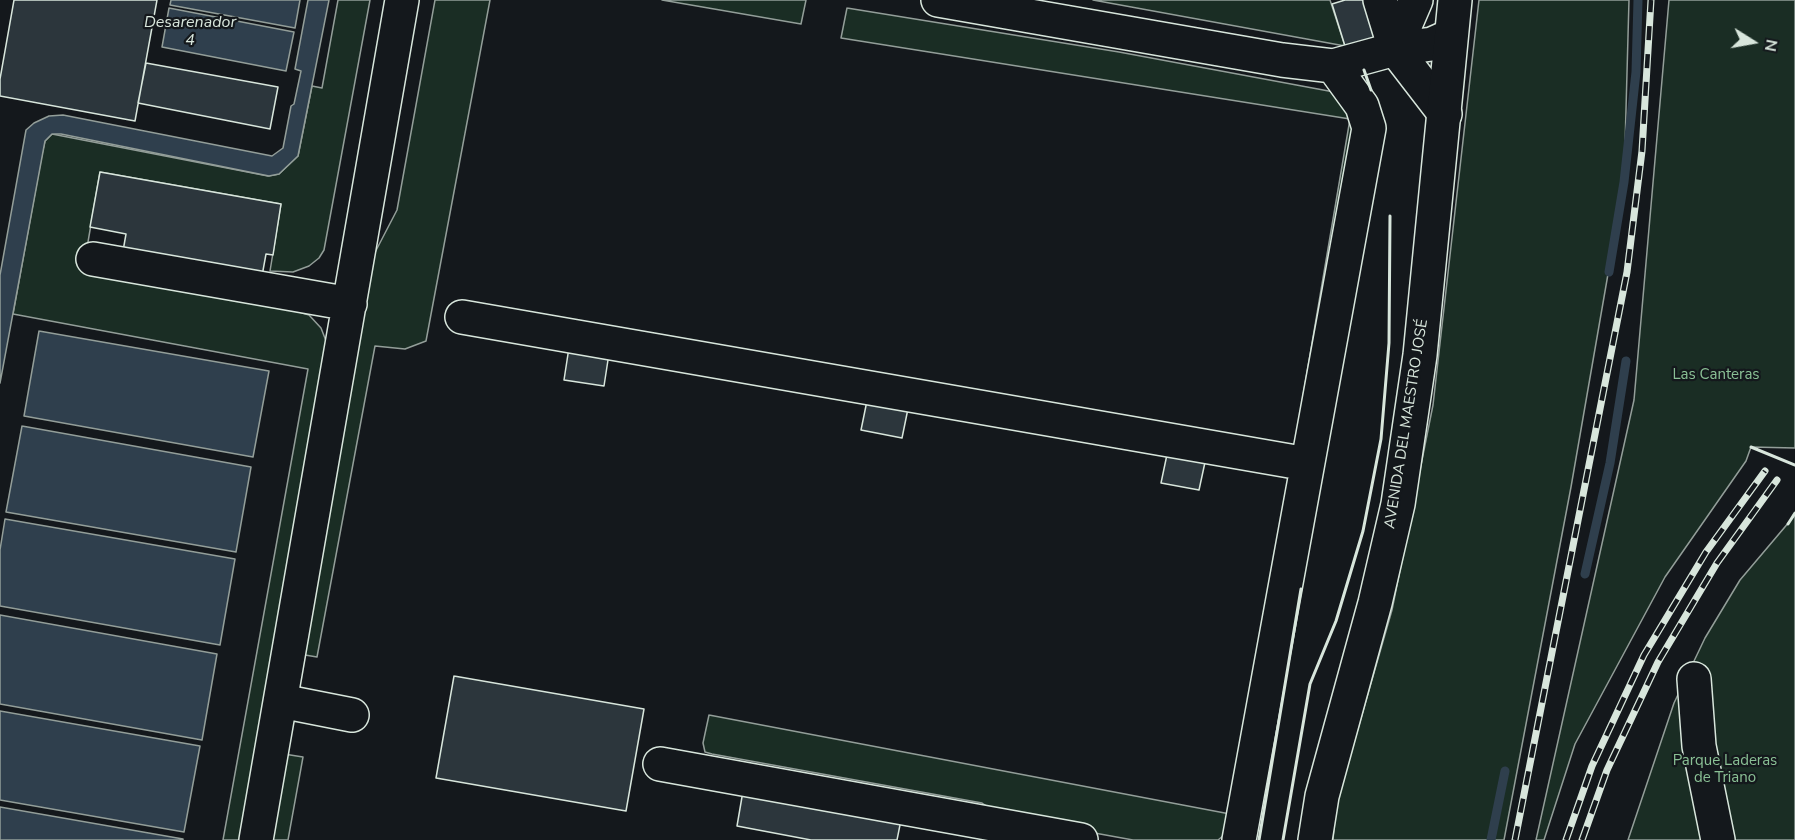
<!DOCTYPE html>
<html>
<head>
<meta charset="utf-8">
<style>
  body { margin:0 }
  #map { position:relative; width:1795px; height:840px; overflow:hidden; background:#14181c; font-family:"Nunito Sans",sans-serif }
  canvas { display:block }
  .north { position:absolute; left:1723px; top:12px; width:60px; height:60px; -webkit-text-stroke:4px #14181c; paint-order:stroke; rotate:101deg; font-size:16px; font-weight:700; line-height:24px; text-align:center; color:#d8e6dc }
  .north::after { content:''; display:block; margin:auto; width:21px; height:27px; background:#d8e6dc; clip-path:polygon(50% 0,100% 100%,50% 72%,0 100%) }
</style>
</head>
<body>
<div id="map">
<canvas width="1795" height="840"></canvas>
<div class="north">N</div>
</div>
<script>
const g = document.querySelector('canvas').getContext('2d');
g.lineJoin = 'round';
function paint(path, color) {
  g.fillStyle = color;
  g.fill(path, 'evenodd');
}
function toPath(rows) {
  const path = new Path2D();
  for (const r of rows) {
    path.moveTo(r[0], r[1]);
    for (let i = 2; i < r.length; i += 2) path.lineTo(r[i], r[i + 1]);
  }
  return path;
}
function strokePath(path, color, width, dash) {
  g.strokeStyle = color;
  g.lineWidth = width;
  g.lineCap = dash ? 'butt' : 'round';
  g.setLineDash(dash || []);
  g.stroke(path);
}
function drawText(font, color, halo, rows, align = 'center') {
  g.font = font + ' "Nunito Sans",sans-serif';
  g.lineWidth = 4.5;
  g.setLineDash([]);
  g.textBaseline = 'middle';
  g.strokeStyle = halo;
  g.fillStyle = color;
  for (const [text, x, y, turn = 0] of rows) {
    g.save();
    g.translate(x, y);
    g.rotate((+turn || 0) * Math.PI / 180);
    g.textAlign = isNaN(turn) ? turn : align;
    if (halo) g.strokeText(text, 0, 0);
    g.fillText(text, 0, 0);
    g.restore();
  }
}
const green = toPath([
  [338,0,370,0,324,250,319,258,309,266,293,272,270,271,281,204,100,172,83,271,289,309,309,315,321,328,328,346,243,840,223,840,308,369,13,314,42,154,45,141,52,134,268,176,279,174,298,156,312,86,322,88,338,0],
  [435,0,490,0,426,341,405,349,375,346,317,657,299,654,370,262,397,210,435,0],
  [662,0,806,0,801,24,662,0],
  [1093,0,1330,0,1345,46,1093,0],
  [1479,0,1629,0,1624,182,1571,487,1504,840,1333,840,1336,805,1392,610,1433,405,1479,0],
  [1669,0,1795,0,1795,448,1751,447,1746,461,1665,577,1575,744,1544,840,1536,840,1634,400,1669,0],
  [847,8,1119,52,1334,92,1355,126,1299,420,1350,119,841,38,847,8],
  [1795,515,1795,840,1628,840,1674,703,1705,638,1740,580,1795,515],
  [709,715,1230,814,1229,831,1218,840,1133,840,1001,816,982,803,712,754,705,752,703,743,709,715],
  [284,754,303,757,288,840,269,840,284,754]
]);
paint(green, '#1a2d24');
strokePath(green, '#939e99', 1.5);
const water = toPath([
  [171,0,300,0,295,28,170,5,171,0],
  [308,0,329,0,298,156,279,174,269,176,61,134,52,134,45,141,0,383,0,275,26,130,34,123,49,116,63,115,272,156,283,148,291,106,294,104,301,71,295,69,308,0],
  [169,8,294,32,286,71,162,47,169,8],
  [39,331,269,371,253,457,24,416,39,331],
  [22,426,251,467,236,552,6,512,22,426],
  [5,519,235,559,220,645,0,606,0,550,5,519],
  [0,615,217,654,202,740,0,704,0,615],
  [0,711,200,746,184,832,0,800,0,711],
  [0,807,183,839,183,840,0,840,0,807]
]);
paint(water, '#2f3f4d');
strokePath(water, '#939e99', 1.5);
strokePath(toPath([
  [1609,272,1624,182,1636,72,1638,0],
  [1585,574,1610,463,1626,361],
  [1491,840,1505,771]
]), '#2f3f4d', 9);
const building = toPath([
  [14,0,157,0,135,121,0,96,0,79,14,0],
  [1345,0,1364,0,1376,37,1345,46,1332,4,1345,0],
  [146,63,278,87,270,129,138,103,146,63],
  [100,172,281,204,273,255,266,254,262,276,123,251,126,234,90,227,100,172],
  [570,341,610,347,604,386,564,380,570,341],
  [869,391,910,399,902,438,861,430,869,391],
  [1169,445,1207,453,1199,490,1161,483,1169,445],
  [454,676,644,709,626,811,436,778,454,676],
  [743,791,901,820,897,840,811,840,737,826,743,791]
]);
paint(building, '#2c363c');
strokePath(building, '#d8e6dc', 1.5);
const minor = toPath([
  [938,0,1282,60,1333,66,1395,49,1432,44,1450,36],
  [1380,0,1395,49,1445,114],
  [1395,49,1416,0],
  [93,259,350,304],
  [462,317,1307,464],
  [1694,679,1699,746,1718,840],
  [281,701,352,715],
  [660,764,1081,840],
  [256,840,402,0],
  [1239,840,1369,128,1362,106,1333,66]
]);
const major = toPath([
  [1315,840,1322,796,1375,603,1398,504,1420,355,1455,0]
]);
strokePath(minor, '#d8e6dc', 36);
strokePath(major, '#d8e6dc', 36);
strokePath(minor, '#14181c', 33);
strokePath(major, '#14181c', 33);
const rail = toPath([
  [1515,840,1627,272,1642,151,1651,0],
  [1566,840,1592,766,1644,655,1706,552,1765,471],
  [1582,840,1607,770,1658,662,1717,563,1777,480]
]);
strokePath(rail, '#d8e6dc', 7);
strokePath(rail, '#14181c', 4.5, [14]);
strokePath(toPath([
  [1364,70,1371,90],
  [1751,447,1795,465],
  [1788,524,1795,513],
  [1259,840,1301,589],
  [1283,840,1310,684,1336,621,1363,531,1381,439,1389,343,1390,216]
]), '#d8e6dc', 3);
drawText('15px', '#8ac095', '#14181c', [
  ["Las Canteras",1716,375],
  ["Parque Laderas",1725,761],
  ["de Triano",1725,778]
]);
drawText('15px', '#d8e6dc', '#14181c', [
  ["AVENIDA DEL MAESTRO JOSÉ",1407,424,-81]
]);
drawText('italic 16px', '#d8e6dc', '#14181c', [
  ["Desarenador",190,23],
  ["4",190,41]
]);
</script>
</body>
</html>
